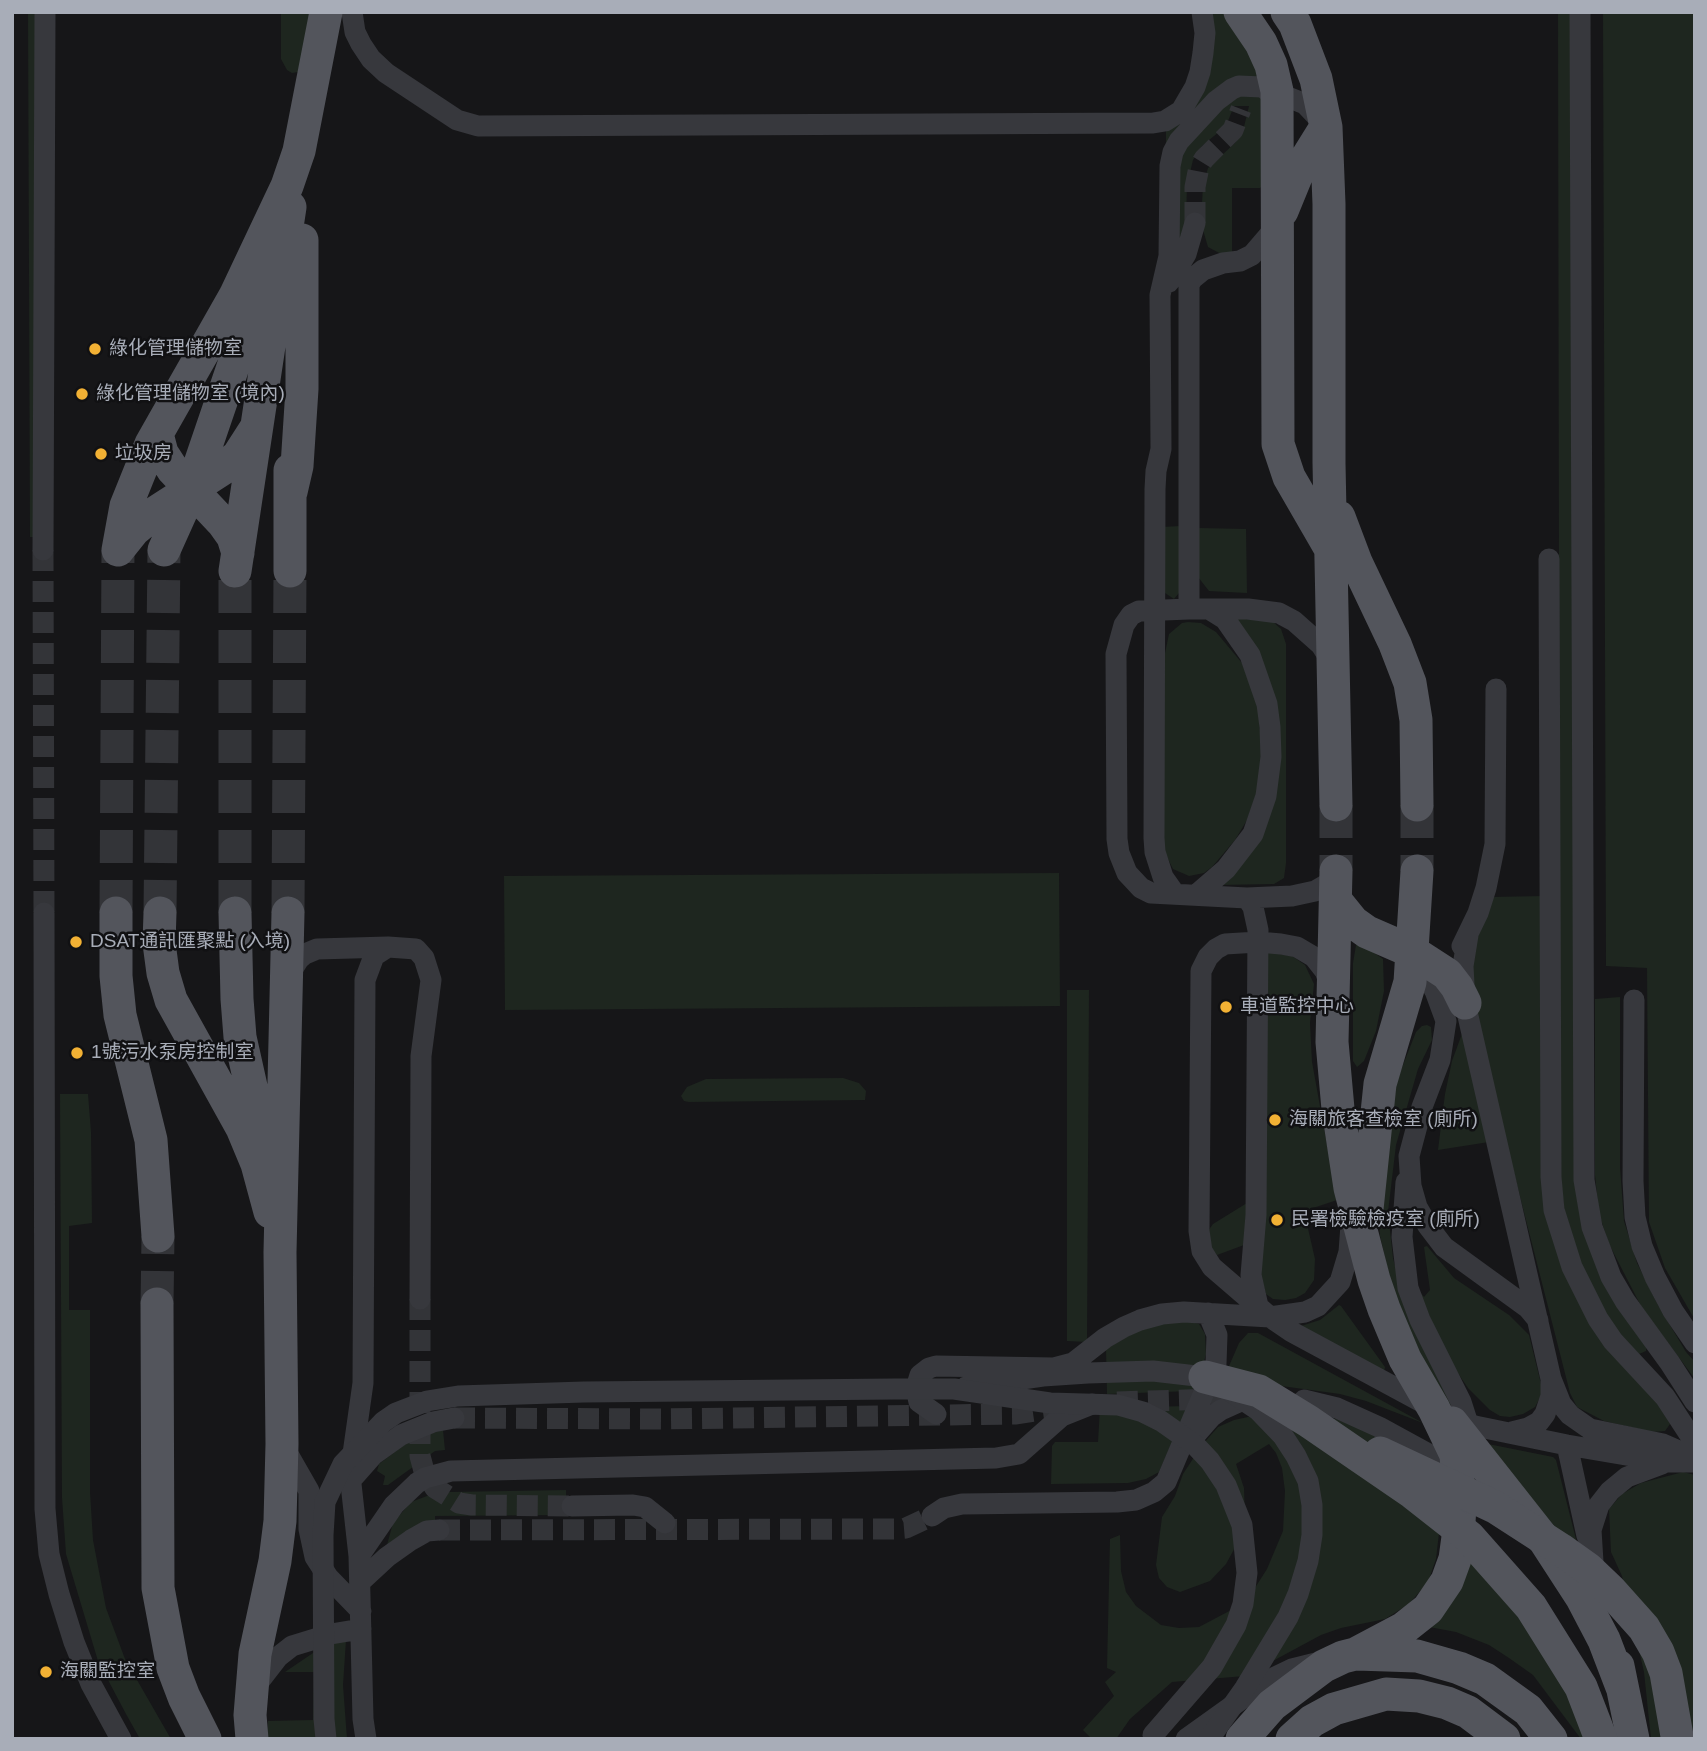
<!DOCTYPE html>
<html>
<head>
<meta charset="utf-8">
<style>
  body { margin:0 }
  #map { position:relative; width:1707px; height:1751px; overflow:hidden; background:#161618; font-family:Helvetica,sans-serif }
  canvas { display:block }
  .frame { position:absolute; inset:0; border:14px solid #a8adb8; pointer-events:none }
</style>
</head>
<body>
<div id="map">
<canvas width="1707" height="1751"></canvas>
<div class="frame"></div>
</div>
<script>
const g = document.querySelector('canvas').getContext('2d');
g.lineJoin = 'round';
function paint(path, color) {
  g.fillStyle = color;
  g.fill(path, 'evenodd');
}
function toPath(rows) {
  const path = new Path2D();
  for (const r of rows) {
    path.moveTo(r[0], r[1]);
    for (let i = 2; i < r.length; i += 2) path.lineTo(r[i], r[i + 1]);
  }
  return path;
}
function strokePath(path, color, width, dash) {
  g.strokeStyle = color;
  g.lineWidth = width;
  g.lineCap = dash ? 'butt' : 'round';
  g.setLineDash(dash || []);
  g.stroke(path);
}
function drawText(font, color, halo, rows, align = 'center') {
  g.font = font + ' Helvetica,"Noto Sans SC",sans-serif';
  g.lineWidth = 5;
  g.setLineDash([]);
  g.textBaseline = 'middle';
  g.strokeStyle = halo;
  g.fillStyle = color;
  for (const [text, x, y, turn = 0] of rows) {
    g.save();
    g.translate(x, y);
    g.rotate((+turn || 0) * Math.PI / 180);
    g.textAlign = isNaN(turn) ? turn : align;
    if (halo) g.strokeText(text, 0, 0);
    g.fillText(text, 0, 0);
    g.restore();
  }
}
paint(toPath([
  [28,12,41,12,42,537,30,537],
  [281,12,312,12,298,72,292,73,287,70,281,59],
  [1212,12,1231,12,1266,79,1256,77,1166,145,1166,128,1180,121],
  [1558,12,1572,12,1577,1171,1647,1345,1646,1351,1639,1354,1615,1329,1596,1302,1566,1227,1560,1169],
  [1603,12,1695,12,1695,1320,1665,1268,1649,1222,1647,968,1606,966],
  [1237,94,1266,97,1265,184,1260,188,1232,188,1232,255,1223,255,1208,247,1201,223,1203,185,1208,168,1235,143,1243,131,1249,106,1234,106,1226,126,1202,146,1193,160,1187,185,1186,220,1176,250,1176,168,1182,149],
  [1181,526,1179,593,1174,599,1165,593,1162,527],
  [1199,528,1246,529,1247,593,1209,591,1198,577],
  [1232,615,1271,620,1281,629,1286,644,1286,863,1284,878,1274,884,1219,885,1233,873,1276,750],
  [1188,622,1201,623,1216,632,1242,663,1258,706,1262,757,1257,791,1247,820,1235,840,1212,867,1204,873,1189,876,1173,869,1164,851,1164,658,1169,634,1182,623],
  [1059,873,1060,1006,505,1010,504,876],
  [1545,896,1563,1262,1664,1408,1670,1424,1665,1431,1652,1432,1604,1421,1577,1407,1570,1393,1471,1004,1469,966,1490,897],
  [1356,945,1363,945,1383,959,1384,991,1376,1031,1364,1061,1357,1067,1353,1061,1353,963],
  [1264,951,1292,956,1305,965,1314,984,1310,1023,1312,1062,1337,1200,1304,1211,1315,1259,1314,1280,1305,1293,1296,1298,1285,1300,1273,1299,1266,1294,1258,1267],
  [1067,990,1089,990,1087,1342,1067,1341],
  [1620,997,1620,1167,1624,1221,1637,1263,1658,1305,1686,1352,1695,1362,1695,1379,1642,1308,1609,1244,1599,1214,1595,1175,1595,999],
  [1427,1025,1431,1027,1432,1040,1418,1069,1396,1145,1388,1212,1393,1258,1403,1298,1454,1410,1423,1368,1394,1296,1380,1236,1378,1213,1397,1080,1416,1032,1422,1026],
  [1463,1031,1489,1142,1438,1150,1445,1094,1452,1061],
  [843,1078,859,1083,866,1091,865,1100,689,1102,684,1101,681,1096,687,1087,706,1079],
  [60,1094,88,1094,91,1132,92,1223,69,1226,69,1310,90,1310,90,1492,93,1540,106,1608,125,1659,171,1739,140,1739,126,1714,98,1661,66,1554,62,1498],
  [1247,1203,1244,1245,1217,1255,1212,1249,1208,1231,1213,1224],
  [1427,1246,1454,1278,1509,1315,1529,1335,1543,1392,1535,1407,1523,1414,1510,1417,1500,1416,1490,1410,1468,1388,1449,1360,1417,1288,1424,1297,1430,1290,1424,1247],
  [1339,1305,1341,1306,1385,1367,1384,1372,1301,1326,1320,1320],
  [1185,1320,1199,1324,1205,1334,1206,1354,1201,1374,1192,1391,1107,1394,1106,1349,1137,1331,1161,1323],
  [1248,1333,1258,1333,1423,1423,1366,1401,1340,1394,1274,1385,1226,1373,1239,1343],
  [1188,1406,1159,1472,1146,1479,1128,1483,1051,1484,1052,1446,1055,1442,1098,1442,1100,1408],
  [1285,1409,1336,1419,1367,1431,1390,1445,1439,1533,1436,1559,1428,1582,1409,1604,1385,1619,1341,1628,1321,1635,1245,1676,1172,1682,1130,1719,1116,1739,1092,1739,1083,1730,1114,1696,1105,1682,1116,1672,1107,1668,1110,1539,1120,1535,1121,1571,1126,1592,1136,1606,1161,1625,1179,1628,1199,1627,1235,1608,1253,1591,1267,1569,1283,1531,1285,1491,1282,1468,1276,1453,1269,1444,1236,1464,1244,1488,1245,1519,1238,1542,1226,1564,1210,1581,1180,1592,1167,1587,1159,1578,1156,1565,1162,1517,1175,1496,1183,1474,1202,1445,1218,1427,1234,1420],
  [443,1430,445,1450,435,1451,388,1485,383,1485,385,1476,377,1471,379,1464,412,1439],
  [1488,1444,1553,1457,1556,1460,1584,1571],
  [1683,1472,1695,1475,1695,1739,1651,1739,1644,1672,1622,1576,1611,1552,1609,1509,1622,1494,1641,1483],
  [566,1490,566,1515,435,1516,435,1521,387,1545,393,1523,411,1502,427,1496,449,1492],
  [1468,1547,1511,1589,1591,1739,1581,1739,1533,1675,1509,1658,1489,1645,1456,1632,1413,1624],
  [342,1640,346,1640,343,1685,347,1739,267,1739,268,1721,313,1720,314,1672,285,1672,313,1653]
]), '#1e261f');
strokePath(toPath([
  [1195,223,1195,187,1199,167,1204,159,1233,130,1241,109],
  [43,550,44,913],
  [420,1299,420,1456,424,1471,435,1488,459,1503,472,1505,572,1506],
  [1117,1402,1249,1398],
  [454,1418,662,1419,1015,1414,1064,1407],
  [439,1530,894,1529,906,1528,932,1516]
]), '#333438', 21, [21, 10]);
strokePath(toPath([
  [1336,805,1336,871],
  [1417,805,1417,871],
  [116,913,118,550],
  [160,913,164,550],
  [235,913,235,571],
  [288,913,290,571],
  [157,1304,158,1236]
]), '#333438', 33, [33, 17]);
strokePath(toPath([
  [352,12,355,32,361,44,371,59,386,73,457,120,478,126,1153,123,1165,121,1181,111,1195,87,1200,72,1203,53,1205,33,1202,12],
  [1580,12,1584,1180,1592,1227,1611,1277,1625,1301,1670,1363,1695,1402],
  [1268,89,1305,104,1322,122],
  [1169,282,1186,254,1195,223],
  [43,550,45,12],
  [1549,559,1551,1177,1554,1210,1572,1267,1598,1319,1613,1341,1665,1397,1695,1443],
  [1189,609,1189,285,1192,279,1203,270,1223,263,1240,261,1252,255,1276,227],
  [1333,664,1321,645,1294,621,1279,613,1248,609,1189,609,1139,611,1131,615,1124,625,1116,654,1117,839,1119,853,1127,873,1141,888,1151,893,1247,898,1292,896,1315,891,1327,884,1336,871],
  [1175,894,1163,877,1155,852,1154,838,1155,489,1156,471,1161,449,1160,295,1169,256,1170,166,1173,152,1179,141,1216,101,1232,89,1239,86,1262,87,1271,93,1277,104],
  [1196,895,1226,869,1253,834,1266,796,1271,757,1270,727,1267,704,1250,655,1225,619,1209,609],
  [1247,898,1253,907,1258,930,1256,1215,1251,1275,1258,1306],
  [44,913,45,1509,49,1554,59,1594,74,1642,91,1684,121,1739],
  [1468,935,1463,966,1465,1003,1551,1379,1561,1404,1570,1415,1590,1429,1663,1444,1695,1458],
  [1462,946,1478,913,1486,888,1495,844,1496,689],
  [1417,960,1435,991,1446,1021,1440,1060,1422,1107,1409,1156,1411,1186,1417,1207,1428,1226,1444,1247,1528,1308,1538,1320],
  [287,978,299,959,305,954,317,949,388,947],
  [1330,984,1325,971,1314,957,1297,947,1281,944,1258,942,1225,944,1216,949,1208,957,1201,971,1199,1231,1202,1251,1212,1267,1270,1317,1292,1332,1444,1414,1475,1426,1567,1445,1667,1462,1695,1462],
  [1634,1000,1633,1181,1635,1217,1642,1246,1655,1277,1673,1311,1695,1343],
  [1406,1182,1402,1237,1408,1288,1420,1320,1461,1402,1470,1430],
  [966,1387,1043,1376,1088,1373,1153,1371,1205,1377],
  [1304,1400,1337,1408,1379,1427,1465,1474],
  [936,1414,919,1402,916,1388,920,1375,929,1368,936,1366,1054,1368,1073,1363,1105,1338,1124,1327,1140,1320,1162,1314,1184,1312,1270,1317,1305,1312,1318,1306,1340,1282,1349,1252,1351,1225],
  [1512,1432,1528,1428,1539,1422,1545,1414,1551,1396,1551,1381],
  [1190,1441,1211,1417,1221,1410,1241,1401,1258,1398],
  [1567,1445,1587,1536],
  [285,1449,309,1491,309,1529,315,1557,328,1577,361,1611],
  [350,1481,373,1455,401,1435,433,1422,454,1418],
  [572,1506,633,1505,645,1507,665,1523],
  [932,1516,944,1508,962,1504,1117,1502,1136,1500,1154,1492,1166,1482,1216,1364,1217,1335,1208,1313],
  [359,1556,394,1505,417,1483,425,1478,451,1471,996,1458,1019,1454,1062,1416,1092,1404],
  [1593,1562,1591,1530,1599,1505,1610,1491,1627,1477,1662,1464],
  [360,1582,387,1557,411,1540,427,1531,439,1530],
  [254,1688,278,1657,292,1646,331,1634,361,1629],
  [366,1739,363,1719,359,1556,350,1475,363,1383,365,980,374,956,388,947,416,949,424,958,431,980,421,1056,420,1299],
  [1186,1739,1267,1681,1292,1669,1320,1662]
]), '#37383d', 21);
strokePath(toPath([
  [1240,12,1261,43,1271,65,1277,91,1278,444,1289,477,1330,548],
  [1287,12,1295,24,1316,79,1326,127,1329,204,1329,463,1336,805],
  [1282,211,1298,172,1326,127],
  [157,434,162,453,173,470,223,523,233,537,238,553],
  [291,492,297,466,302,389,302,240],
  [1339,517,1356,562,1395,644,1410,683,1416,720,1417,805],
  [118,550,126,506,151,444,235,296,287,186,299,151,326,12],
  [118,550,134,530,156,512,221,470,238,456,256,428],
  [164,550,191,490,250,317,265,281],
  [235,571,290,207],
  [290,571,290,470],
  [1336,901,1353,922,1367,932,1413,952,1447,974,1457,987,1465,1003],
  [116,913,116,976,120,1015,151,1140,158,1236],
  [160,913,159,943,163,973,171,1000,242,1128,257,1164,270,1212],
  [235,913,237,999,240,1037,265,1149],
  [1367,1209,1380,1084,1410,982,1417,871],
  [157,1304,158,1588,173,1668,184,1697,205,1739],
  [1452,1423,1545,1541,1582,1598,1604,1640,1622,1687],
  [1357,1654,1417,1656,1459,1668,1485,1679,1528,1710,1551,1739],
  [1618,1666,1633,1739],
  [252,1739,250,1715,255,1654,275,1561,280,1521,282,1444,280,1252,288,913],
  [1242,1739,1272,1705,1324,1666,1343,1657,1355,1654,1404,1628,1428,1609,1447,1581,1455,1559,1458,1537,1460,1507,1456,1455,1434,1409,1405,1359,1384,1309,1374,1280,1350,1188,1338,1109,1332,1042,1336,871],
  [1292,1739,1312,1721,1334,1709,1386,1694,1419,1696,1447,1703,1468,1712,1504,1739]
]), '#53555c', 33);
strokePath(toPath([
  [326,1739,324,1719,323,1535,325,1502,343,1464,383,1422,396,1413,427,1401,458,1396,584,1392,895,1389,954,1389,1050,1403,1118,1405,1143,1412,1161,1421,1195,1445,1210,1461,1226,1485,1242,1525,1247,1573,1243,1604,1236,1625,1212,1667,1153,1735],
  [1209,1739,1245,1688,1288,1617,1298,1594,1308,1561,1312,1535,1312,1505,1308,1481,1296,1456,1283,1436,1258,1410,1231,1392]
]), '#37383d', 21);
strokePath(toPath([
  [1205,1377,1259,1391,1308,1421,1413,1493,1469,1537,1531,1607,1581,1687,1601,1739],
  [1380,1453,1495,1507,1560,1549,1588,1569,1611,1591,1644,1628,1658,1652,1666,1673,1677,1736]
]), '#53555c', 33);
for (const [x, y, r, color] of [
  [95,349,7,"#f2b134"],
  [82,394,7,"#f2b134"],
  [101,454,7,"#f2b134"],
  [76,942,7,"#f2b134"],
  [1226,1007,7,"#f2b134"],
  [77,1053,7,"#f2b134"],
  [1275,1120,7,"#f2b134"],
  [1277,1220,7,"#f2b134"],
  [46,1672,7,"#f2b134"]
]) {
  const dot = new Path2D();
  dot.arc(x, y, r, 0, 2 * Math.PI);
  g.fillStyle = color;
  g.fill(dot);
  strokePath(dot, '#111113', 2.5);
}
drawText('19px', '#a8adb8', '#111113', [
  ["綠化管理儲物室",109,349],
  ["綠化管理儲物室 (境內)",96,394],
  ["垃圾房",115,454],
  ["DSAT通訊匯聚點 (入境)",90,942],
  ["車道監控中心",1240,1007],
  ["1號污水泵房控制室",91,1053],
  ["海關旅客查檢室 (廁所)",1289,1120],
  ["民署檢驗檢疫室 (廁所)",1291,1220],
  ["海關監控室",60,1672]
], 'left');
</script>
</body>
</html>
